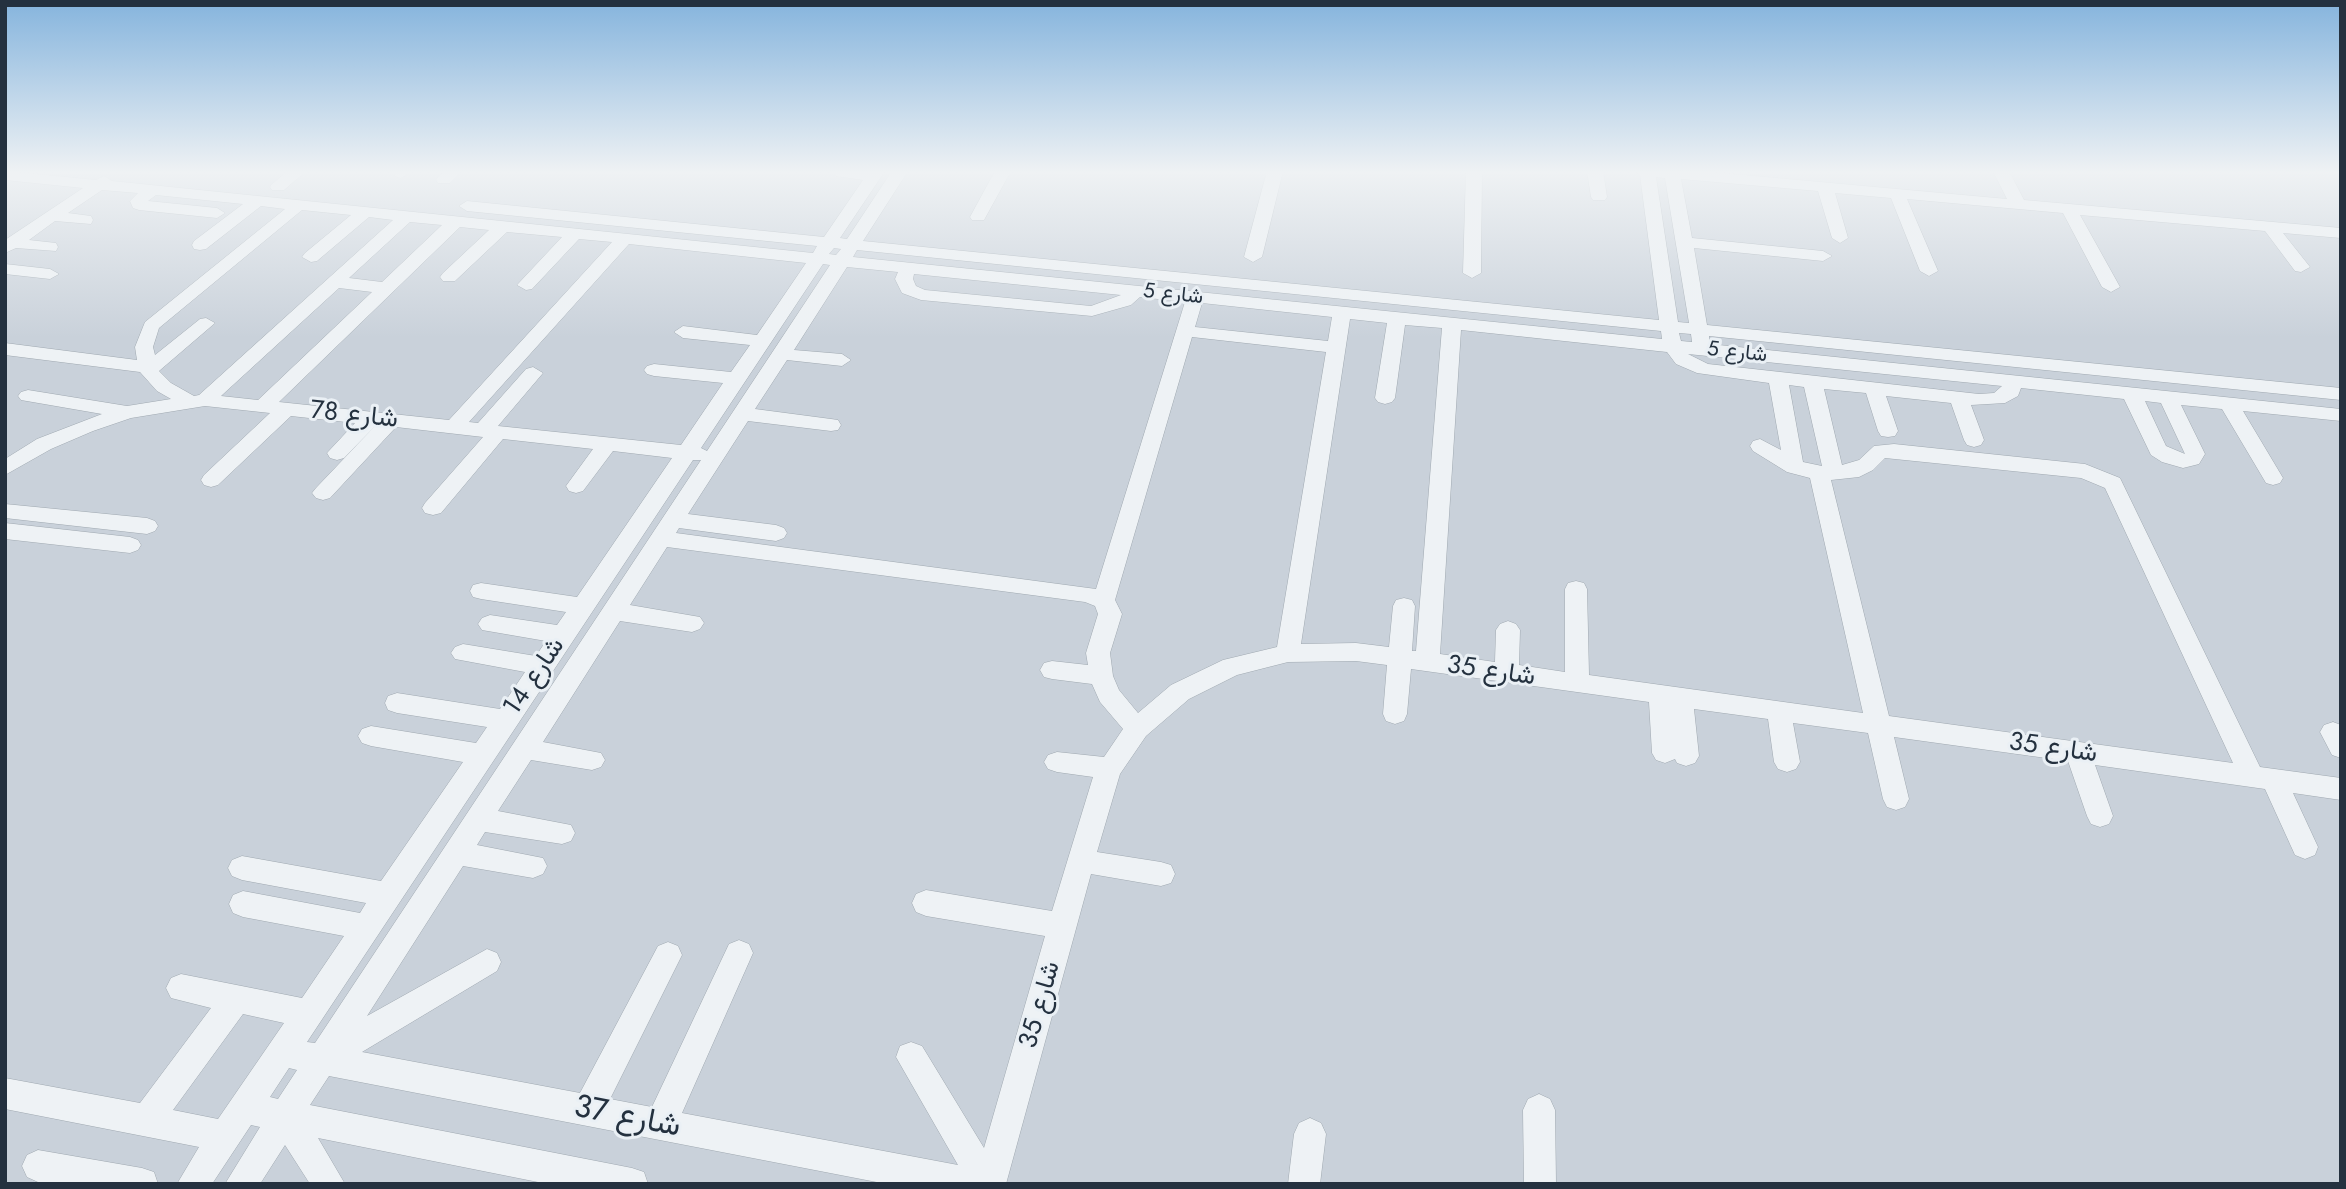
<!DOCTYPE html>
<html>
<head>
<meta charset="utf-8">
<style>
  body { margin:0 }
  #map { position:relative; width:2346px; height:1189px; overflow:hidden; background:#dbe2e7; font-family:Jost,sans-serif }
  canvas { display:block }
  .frame { position:absolute; inset:0; border:7px solid #24313f; pointer-events:none }
</style>
</head>
<body>
<div id="map">
<canvas width="2346" height="1189"></canvas>
<div class="frame"></div>
</div>
<script>
const g = document.querySelector('canvas').getContext('2d');
g.lineJoin = 'round';
function paint(path, color) {
  g.fillStyle = color;
  g.fill(path, 'evenodd');
}
function toPath(rows) {
  const path = new Path2D();
  for (const r of rows) {
    path.moveTo(r[0], r[1]);
    for (let i = 2; i < r.length; i += 2) path.lineTo(r[i], r[i + 1]);
  }
  return path;
}
function strokePath(path, color, width, dash) {
  g.strokeStyle = color;
  g.lineWidth = width;
  g.lineCap = dash ? 'butt' : 'round';
  g.setLineDash(dash || []);
  g.stroke(path);
}
function drawText(font, color, halo, rows, align = 'center') {
  g.font = font + ' Jost,Vazirmatn,sans-serif';
  g.lineWidth = 6;
  g.setLineDash([]);
  g.textBaseline = 'middle';
  g.strokeStyle = halo;
  g.fillStyle = color;
  for (const [text, x, y, turn = 0] of rows) {
    g.save();
    g.translate(x, y);
    g.rotate((+turn || 0) * Math.PI / 180);
    g.textAlign = isNaN(turn) ? turn : align;
    if (halo) g.strokeText(text, 0, 0);
    g.fillText(text, 0, 0);
    g.restore();
  }
}
paint(toPath([
  [5,171,2341,171,2341,1184,5,1184]
]), '#c9d1da');
const minor = toPath([
  [5,171,96,180,104,176,112,181,813,253,817,246,467,211,459,206,467,201,824,237,863,180,836,176,835,171,885,171,840,238,847,239,892,171,908,171,863,241,1659,320,1640,175,1635,171,1699,171,2007,199,1993,171,2009,171,2024,200,2341,228,2341,238,2283,233,2310,267,2301,272,2295,271,2265,231,2080,215,2120,287,2111,292,2102,287,2063,213,1907,199,1938,271,1929,276,1920,271,1891,198,1835,193,1848,238,1840,243,1832,238,1818,191,1681,179,1692,238,1823,251,1832,256,1823,261,1694,248,1707,325,2341,388,2341,400,1709,336,1709,344,2341,409,2341,421,2243,411,2283,478,2280,483,2273,485,2266,483,2222,409,2181,405,2205,454,2199,464,2183,468,2162,462,2151,455,2124,399,2021,388,2018,396,2005,403,1971,405,1984,440,1981,445,1974,447,1967,445,1964,440,1951,403,1886,396,1898,431,1895,436,1888,437,1881,436,1878,431,1866,393,1824,389,1842,465,1859,460,1874,446,1894,444,2085,464,2120,478,2260,767,2341,778,2341,800,2293,793,2318,847,2315,855,2305,859,2295,855,2265,789,2095,765,2113,816,2109,824,2100,827,2091,824,2087,816,2068,761,1894,737,1909,799,1905,807,1896,810,1887,807,1883,799,1868,733,1793,723,1800,762,1796,769,1787,772,1778,769,1774,762,1768,719,1694,709,1699,756,1695,763,1686,766,1677,763,1675,759,1665,763,1656,760,1652,753,1649,702,1411,669,1407,714,1404,721,1395,724,1386,721,1383,714,1387,665,1356,661,1288,662,1237,675,1189,699,1146,736,1120,774,1097,852,1161,862,1171,865,1175,874,1171,883,1161,886,1091,874,1006,1184,887,1184,329,1076,310,1105,632,1168,644,1172,648,1184,548,1184,318,1138,345,1184,310,1184,285,1145,260,1184,225,1184,260,1127,251,1125,212,1184,177,1184,199,1147,5,1109,5,1078,140,1103,211,1008,171,998,166,988,171,978,181,974,302,998,344,936,243,917,233,913,229,904,233,895,243,891,360,913,366,903,242,880,232,876,228,868,232,860,242,856,381,881,463,762,371,746,362,743,358,736,362,729,371,726,476,743,487,727,397,713,388,710,385,703,388,696,397,693,500,709,525,672,455,659,451,653,455,647,463,644,536,656,546,641,482,630,478,624,482,618,490,615,557,625,566,612,481,599,473,597,470,591,473,585,481,583,577,597,672,458,613,451,583,491,576,493,569,491,566,486,593,449,503,439,441,513,433,515,425,513,422,508,425,503,483,437,396,427,330,498,323,500,316,498,312,493,316,488,376,425,344,458,337,460,330,458,327,453,355,423,291,416,218,485,211,487,204,485,201,480,204,475,270,413,205,406,131,418,93,431,51,449,5,475,5,459,37,439,102,414,21,400,18,396,21,392,28,390,127,406,171,399,157,391,140,372,5,355,5,343,137,360,135,347,145,322,285,209,261,206,206,249,200,250,194,249,192,245,194,241,243,204,156,195,148,201,217,208,225,213,217,218,139,210,133,208,130,201,138,193,102,190,68,213,91,216,93,220,91,224,55,221,29,240,56,243,58,247,56,251,16,248,5,253,5,240,83,188,5,180,5,171],
  [1656,177,1665,178,1689,323,1678,322,1656,177],
  [302,210,351,215,305,253,302,257,311,262,317,261,369,217,393,220,199,395,194,396,171,383,159,371,215,323,206,318,200,319,155,355,153,347,159,328,302,210],
  [410,222,442,225,382,282,349,278,410,222],
  [460,227,489,230,443,273,440,277,443,281,455,281,507,232,562,237,517,285,526,290,532,289,579,239,612,242,449,420,279,402,460,227],
  [629,244,806,263,757,335,683,326,674,332,683,338,750,345,731,372,654,364,647,366,644,370,647,374,654,376,723,383,681,445,498,426,543,373,533,367,526,369,478,423,469,422,629,244],
  [834,248,841,249,836,255,829,254,834,248],
  [857,250,1661,331,1662,339,853,257,857,250],
  [823,264,830,265,707,451,701,448,823,264],
  [847,267,898,272,895,279,902,293,921,300,1092,316,1131,305,1140,297,1185,302,1096,589,676,533,679,528,776,541,784,538,787,533,784,528,776,525,688,514,748,421,831,431,838,430,841,425,838,420,831,419,755,409,787,360,842,366,851,360,842,354,794,350,847,267],
  [914,274,1121,295,1091,306,925,290,916,286,913,279,914,274],
  [339,288,372,292,258,400,221,396,339,288],
  [1202,303,1332,317,1328,341,1195,327,1202,303],
  [1350,319,1387,323,1375,398,1378,402,1385,404,1392,402,1395,398,1405,325,1442,328,1416,651,1412,651,1415,606,1412,600,1404,598,1396,600,1393,606,1389,647,1356,643,1301,644,1350,319],
  [1461,330,1667,352,1676,364,1697,373,1769,383,1781,450,1760,439,1753,441,1750,446,1753,451,1787,472,1810,478,1863,713,1589,675,1587,589,1584,583,1576,581,1568,583,1565,589,1565,672,1519,665,1520,630,1516,624,1508,621,1500,624,1496,630,1495,662,1440,654,1461,330],
  [1679,333,1691,334,1692,342,1681,341,1679,333],
  [1192,337,1326,352,1277,647,1223,660,1171,685,1138,713,1119,690,1113,676,1110,653,1122,614,1115,600,1192,337],
  [1688,354,2002,386,1994,393,1979,394,1708,364,1688,354],
  [1789,385,1804,387,1822,466,1803,462,1789,385],
  [2145,401,2161,403,2185,454,2166,446,2145,401],
  [1885,458,2081,478,2105,488,2233,763,1889,716,1831,480,1859,477,1873,470,1885,458],
  [693,460,701,460,315,1043,307,1042,693,460],
  [667,547,1085,602,1095,606,1098,614,1086,653,1088,665,1052,661,1044,663,1040,670,1044,677,1052,679,1092,684,1100,702,1123,729,1104,757,1057,752,1048,755,1044,762,1048,769,1057,772,1093,777,1052,911,926,890,916,894,912,903,916,912,926,916,1045,936,984,1148,922,1046,911,1042,900,1046,896,1057,958,1165,682,1113,753,953,749,944,739,940,729,944,652,1107,610,1099,682,955,678,946,668,942,658,946,580,1093,362,1052,497,971,501,962,497,953,487,949,367,1016,463,866,533,878,543,874,547,866,543,858,477,845,485,832,562,844,571,841,575,833,571,825,498,811,531,760,592,770,601,767,605,760,601,753,543,742,620,621,692,632,700,629,704,623,700,617,630,605,667,547],
  [243,1014,284,1023,218,1119,173,1110,243,1014],
  [289,1068,297,1070,278,1099,270,1097,289,1068],
  [288,171,306,171,284,190,272,190,270,187,272,184,288,171],
  [394,171,412,171,401,178,395,176,394,171],
  [444,171,462,171,450,183,438,183,436,180,444,171],
  [995,171,1011,171,984,220,972,220,970,217,995,171],
  [1267,171,1283,171,1262,257,1253,262,1244,257,1267,171],
  [1466,171,1482,171,1481,273,1472,278,1463,273,1466,171],
  [1587,171,1603,171,1607,197,1605,200,1593,200,1591,197,1587,171],
  [5,264,50,269,59,274,50,279,5,274,5,264],
  [5,504,147,518,155,521,158,526,155,531,147,534,5,518,5,504],
  [5,523,130,537,138,540,141,545,138,550,130,553,5,539,5,523],
  [2333,722,2341,725,2341,758,2332,755,2320,732,2324,725,2333,722],
  [1539,1094,1550,1099,1555,1110,1556,1184,1524,1184,1523,1110,1528,1099,1539,1094],
  [1310,1118,1321,1123,1326,1134,1320,1184,1288,1184,1294,1134,1299,1123,1310,1118],
  [38,1150,142,1168,154,1172,158,1184,38,1182,27,1177,22,1166,27,1155,38,1150]
]);
strokePath(minor, '#a0a9b1', 1);
paint(minor, '#eef2f5');
const sky = g.createLinearGradient(0, 0, 0, 338);
sky.addColorStop(0, '#85b4dd');
sky.addColorStop(0.51, '#eff2f4');
sky.addColorStop(1, '#eff2f400');
g.fillStyle = sky;
g.fillRect(0, 0, 2346, 338);
drawText('21px', '#24313f', '#eaf0f5', [
  ["شارع 5",1173,295,6],
  ["شارع 5",1737,353,6]
]);
drawText('26px', '#24313f', '#eaf0f5', [
  ["شارع 78",354,416,6],
  ["شارع 35",1491,672,8],
  ["شارع 14",535,677,-56],
  ["شارع 35",2053,749,8],
  ["شارع 35",1041,1005,-74]
]);
drawText('32px', '#24313f', '#eaf0f5', [
  ["شارع 37",627,1118,11]
]);
</script>
</body>
</html>
